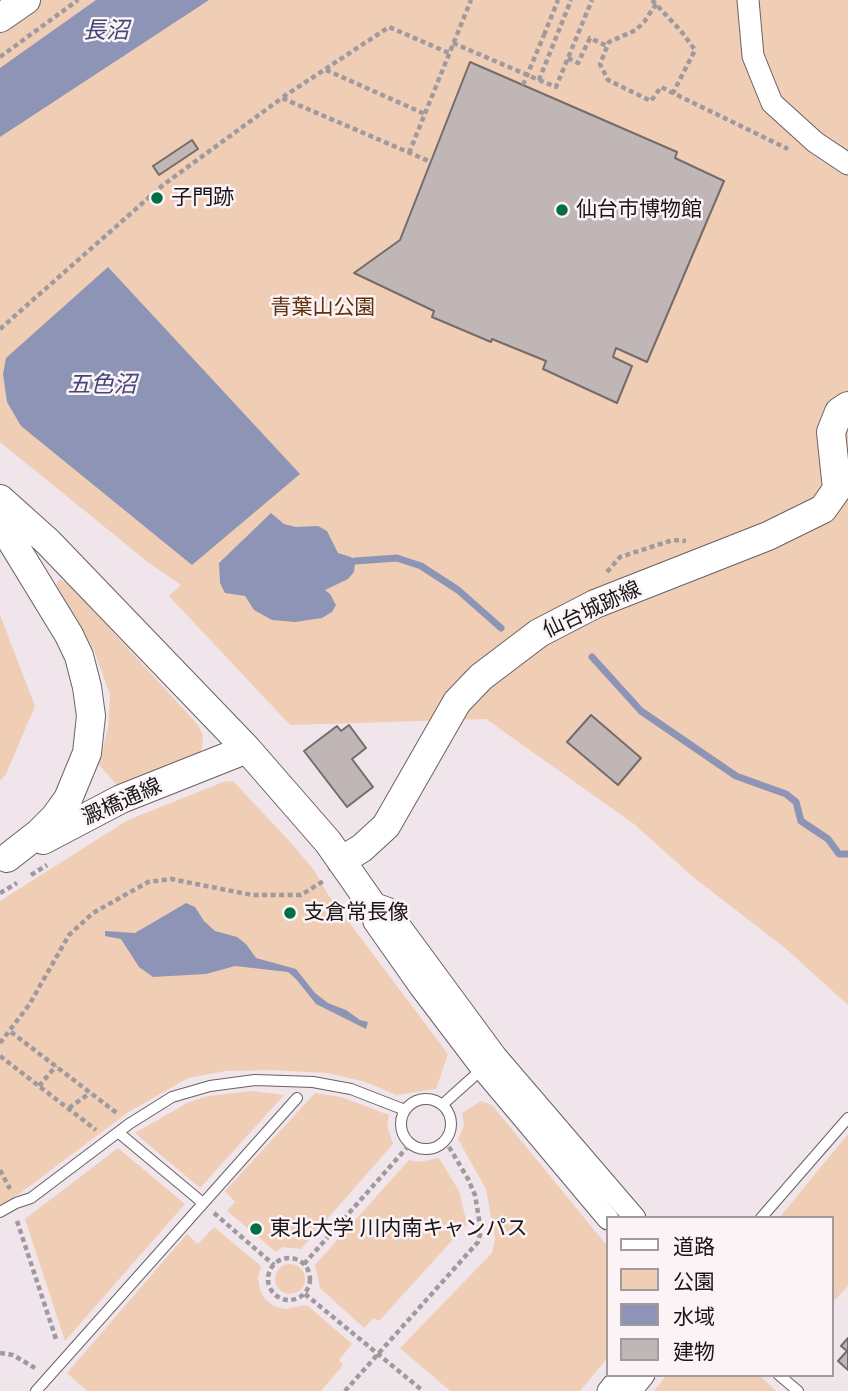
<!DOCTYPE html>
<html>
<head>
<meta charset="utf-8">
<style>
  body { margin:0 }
  #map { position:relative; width:848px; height:1391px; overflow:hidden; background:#efe5ea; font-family:Montserrat,"Noto Sans JP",sans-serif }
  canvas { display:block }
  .legend { position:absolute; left:606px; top:1216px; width:228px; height:161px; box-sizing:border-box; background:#fcf3f7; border:2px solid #a19b9d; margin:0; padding:9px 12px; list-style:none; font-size:21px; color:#191617 }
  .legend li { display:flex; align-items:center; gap:14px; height:35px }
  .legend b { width:35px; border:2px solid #a19b9d }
</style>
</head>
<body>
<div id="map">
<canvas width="848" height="1391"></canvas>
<ul class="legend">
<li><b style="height:9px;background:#fff"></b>道路</li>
<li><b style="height:19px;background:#f0ceb6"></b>公園</li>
<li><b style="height:19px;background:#8e94b6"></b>水域</li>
<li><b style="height:19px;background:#c0b6b6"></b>建物</li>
</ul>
</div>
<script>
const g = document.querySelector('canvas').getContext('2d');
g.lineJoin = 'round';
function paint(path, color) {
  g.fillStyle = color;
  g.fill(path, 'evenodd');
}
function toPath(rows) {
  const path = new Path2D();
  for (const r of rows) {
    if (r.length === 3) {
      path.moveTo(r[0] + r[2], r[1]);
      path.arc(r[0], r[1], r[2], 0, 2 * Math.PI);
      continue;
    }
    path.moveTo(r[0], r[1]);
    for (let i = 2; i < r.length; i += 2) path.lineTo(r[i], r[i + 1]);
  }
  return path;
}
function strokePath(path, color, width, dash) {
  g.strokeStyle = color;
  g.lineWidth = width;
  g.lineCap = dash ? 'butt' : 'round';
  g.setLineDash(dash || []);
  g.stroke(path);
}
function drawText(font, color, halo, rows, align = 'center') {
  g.font = font + ' Montserrat,"Noto Sans JP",sans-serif';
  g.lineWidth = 5;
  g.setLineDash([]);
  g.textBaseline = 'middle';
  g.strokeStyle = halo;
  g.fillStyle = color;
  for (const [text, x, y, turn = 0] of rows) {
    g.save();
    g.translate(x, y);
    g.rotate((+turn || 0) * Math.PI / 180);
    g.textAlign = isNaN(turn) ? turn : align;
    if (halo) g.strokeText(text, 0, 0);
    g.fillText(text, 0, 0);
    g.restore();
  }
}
paint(toPath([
  [0,0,848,0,848,1005,785,948,693,877,634,824,486,719,290,725,169,596,181,585,149,563,0,442],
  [60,579,71,586,198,725,203,735,202,748,199,755,119,787,99,765,108,727,110,695,94,650,56,585],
  [0,615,35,706,6,774,0,781],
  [233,781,292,844,314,870,327,893,448,1054,436,1089,396,1095,366,1082,327,1073,270,1070,226,1071,188,1078,127,1113,19,1194,0,1205,0,901,128,820,223,782],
  [252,1091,284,1095,200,1188,135,1133,189,1102,209,1096],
  [315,1093,341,1097,389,1115,387,1126,393,1144,301,1249,283,1247,276,1252,227,1211,235,1202,225,1191],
  [481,1101,492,1105,608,1247,608,1357,580,1391,450,1391,400,1348,492,1253,495,1238,486,1189,458,1139,464,1126,462,1113],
  [848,1134,848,1286,832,1303,832,1218,779,1218],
  [118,1148,185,1204,65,1341,25,1219],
  [439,1158,459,1191,467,1224,379,1321,373,1318,364,1328,320,1288,315,1265,409,1160,419,1162],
  [214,1227,261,1266,258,1278,260,1290,265,1299,274,1306,285,1309,307,1305,352,1344,339,1360,343,1365,321,1391,87,1391,67,1373,187,1234,198,1244],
  [290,1279,15],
  [667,1375,695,1377,759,1375,776,1391,654,1391]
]), '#f0ceb6');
paint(toPath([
  [96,0,209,0,0,137,0,68],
  [108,267,300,474,192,565,21,426,7,402,3,374,6,358],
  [271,513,284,524,296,527,318,526,327,531,338,553,351,557,355,561,354,572,348,579,325,590,330,594,336,605,332,612,322,618,295,622,272,620,254,610,245,596,225,593,220,583,219,563],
  [186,903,195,907,204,921,215,931,237,937,246,944,256,958,296,969,315,993,328,1003,346,1010,360,1020,368,1022,366,1029,316,1004,296,979,288,972,235,966,206,974,153,977,139,967,121,939,105,936,105,931,135,933]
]), '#8e94b6');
strokePath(toPath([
  [355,561,397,558,421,566,458,590,501,628],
  [592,657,641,711,736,776,786,794,796,802,801,821,828,839,839,854,848,854]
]), '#8e94b6', 7);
const building = toPath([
  [470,62,677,152,675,158,724,181,647,362,616,348,613,357,632,366,617,403,543,369,546,361,492,339,491,342,432,317,434,311,354,273,400,240,470,62],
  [192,140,198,149,159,175,153,166,192,140],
  [591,715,641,758,618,785,567,742,591,715],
  [349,725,366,748,352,759,373,787,347,807,304,751,337,726,341,731,349,725],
  [848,1338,848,1370,838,1361,847,1351,841,1346,848,1338]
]);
paint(building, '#c0b6b6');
strokePath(building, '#746b6b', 2);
const service = toPath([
  [426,1124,25],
  [442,1105,482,1069],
  [119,1133,203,1203],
  [0,1212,16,1203,31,1198,129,1124,172,1097,210,1086,255,1080,313,1082,351,1089,405,1110],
  [761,1218,848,1118],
  [779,1375,798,1391],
  [36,1391,297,1098]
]);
const minor = toPath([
  [748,0,753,56,772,103,815,142,848,164],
  [608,1219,482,1069,419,986,374,922,370,902,387,908,496,1056,635,1218],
  [608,1391,621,1375],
  [631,1391,644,1375]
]);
const tertiary = toPath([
  [0,18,26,0],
  [0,499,48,542,247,749,328,842,370,902],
  [0,522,69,635,79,656,87,687,91,716,87,753,68,799,55,817,39,833,7,858],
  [43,840,121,799,247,749],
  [341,861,362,848,386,826,457,702,481,677,539,633,595,604,768,536,823,509,837,489,831,432,839,412,848,406]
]);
strokePath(service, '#696165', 12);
strokePath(minor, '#696165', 23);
strokePath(tertiary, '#696165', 30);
strokePath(toPath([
  [652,0,681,31,695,50,673,93,788,149],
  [656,4,644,22,636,30,609,42,600,64,608,80,651,101,661,87,673,93],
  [544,35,558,0],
  [453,43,539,80,571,0],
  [0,57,78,0],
  [568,58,578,63,590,38,607,46],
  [326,70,425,114],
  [539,80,556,87,592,0],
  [283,97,389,27,449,53],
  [409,153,471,0],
  [0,329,163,185,282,98,431,162],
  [607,572,620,557,673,540,686,541],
  [31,875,47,865],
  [0,893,17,883],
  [11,1032,118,1114],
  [0,1043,29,1005,69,935,93,913,148,882,171,879,252,895,301,895,325,880],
  [0,1056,96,1130],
  [39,1086,56,1066],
  [69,1108,90,1093],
  [0,1170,10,1189],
  [214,1213,274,1265],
  [17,1221,57,1342],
  [289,1279,21],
  [304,1264,410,1144],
  [305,1294,423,1391],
  [0,1353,13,1355,35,1368],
  [345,1391,478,1242,481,1231,475,1195,468,1179,445,1140]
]), '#a0999d', 4.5, [5, 3.5]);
strokePath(service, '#fff', 10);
strokePath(minor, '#fff', 21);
strokePath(tertiary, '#fff', 28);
strokePath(toPath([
  [523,85,544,35]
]), '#a0999d', 4.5, [5, 3.5]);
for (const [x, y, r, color] of [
  [157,198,7,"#006e47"],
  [562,210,7,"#006e47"],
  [290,913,7,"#006e47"],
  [256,1229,7,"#006e47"]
]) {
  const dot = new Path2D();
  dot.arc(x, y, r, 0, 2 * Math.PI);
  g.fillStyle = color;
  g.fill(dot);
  strokePath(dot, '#fcf3f7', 2.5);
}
drawText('21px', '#191617', '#fcf3f7', [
  ["子門跡",171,198],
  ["仙台市博物館",576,210],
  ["支倉常長像",304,913],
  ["東北大学 川内南キャンパス",270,1229]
], 'left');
drawText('21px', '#5f320c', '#fcf3f7', [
  ["青葉山公園",323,308]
]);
drawText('21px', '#191617', '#fcf3f7', [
  ["仙台城跡線",592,610,-25],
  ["澱橋通線",122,802,-24]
]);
drawText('italic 23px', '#414778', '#fcf3f7', [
  ["長沼",106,31],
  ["五色沼",102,385]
]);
</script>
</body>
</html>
